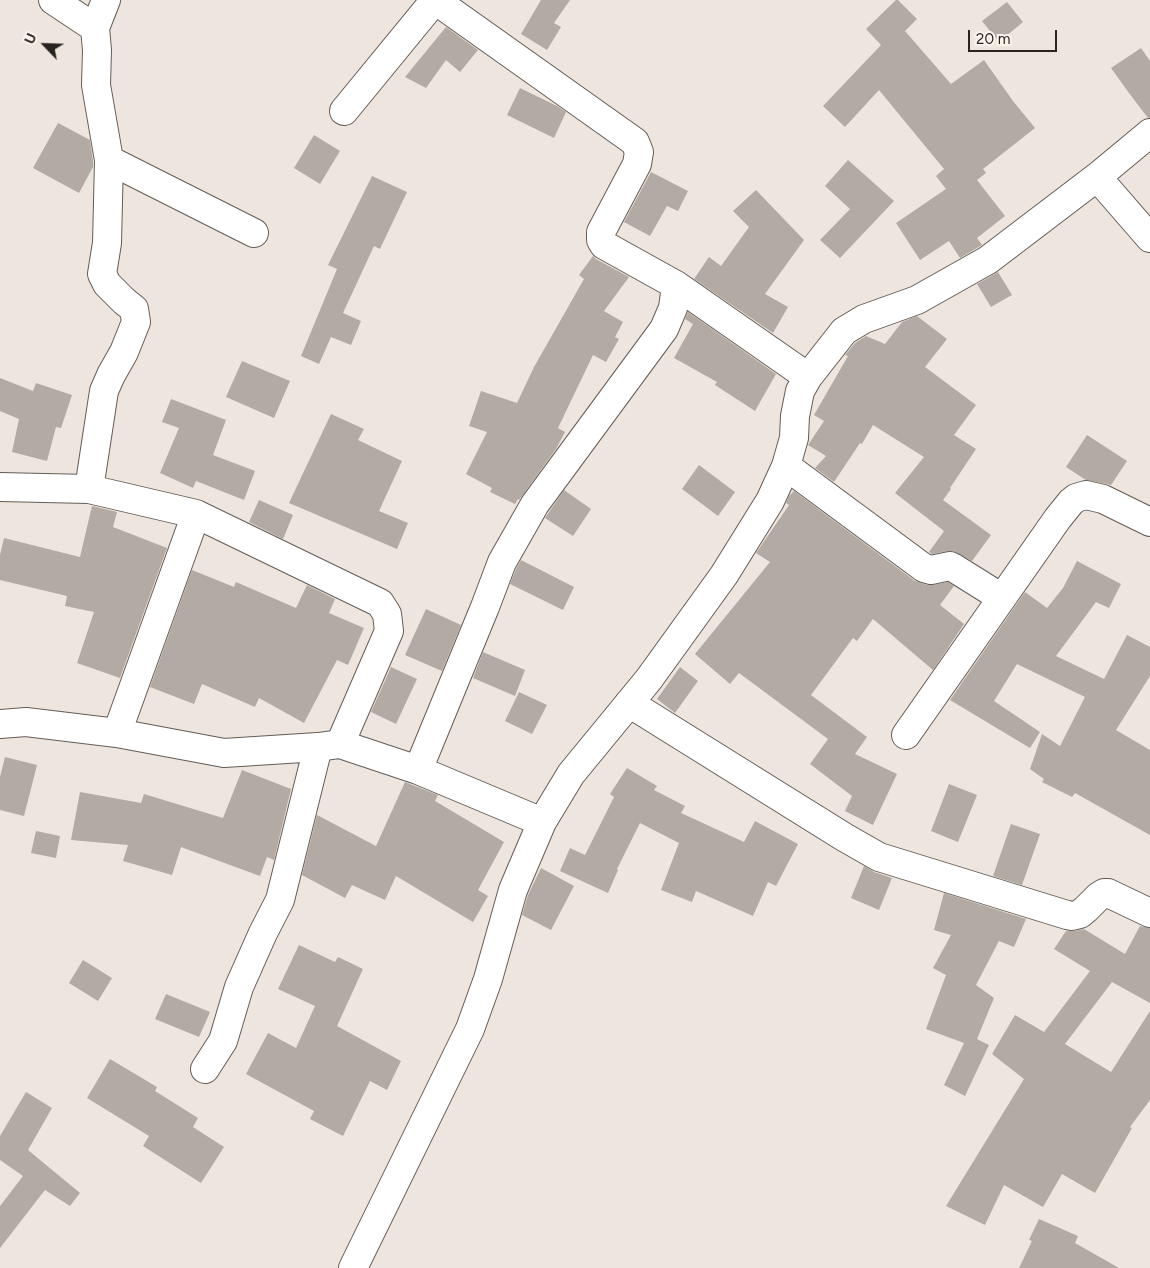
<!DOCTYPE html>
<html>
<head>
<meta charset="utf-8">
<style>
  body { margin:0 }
  #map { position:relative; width:1150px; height:1268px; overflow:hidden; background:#eee6de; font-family:Figtree,sans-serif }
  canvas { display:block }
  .north { position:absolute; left:20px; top:20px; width:50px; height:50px; -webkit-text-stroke:4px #fcf3eb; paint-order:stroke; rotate:294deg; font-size:14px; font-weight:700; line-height:20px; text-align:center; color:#262320 }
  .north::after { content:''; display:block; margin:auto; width:18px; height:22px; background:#262320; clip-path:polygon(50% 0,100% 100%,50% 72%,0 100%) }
  .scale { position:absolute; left:968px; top:30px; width:89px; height:22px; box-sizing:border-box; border:2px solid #262320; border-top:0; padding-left:6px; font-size:15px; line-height:18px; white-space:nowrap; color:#262320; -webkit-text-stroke:4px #fcf3eb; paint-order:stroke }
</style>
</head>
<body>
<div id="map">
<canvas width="1150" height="1268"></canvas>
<div class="north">U</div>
<div class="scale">20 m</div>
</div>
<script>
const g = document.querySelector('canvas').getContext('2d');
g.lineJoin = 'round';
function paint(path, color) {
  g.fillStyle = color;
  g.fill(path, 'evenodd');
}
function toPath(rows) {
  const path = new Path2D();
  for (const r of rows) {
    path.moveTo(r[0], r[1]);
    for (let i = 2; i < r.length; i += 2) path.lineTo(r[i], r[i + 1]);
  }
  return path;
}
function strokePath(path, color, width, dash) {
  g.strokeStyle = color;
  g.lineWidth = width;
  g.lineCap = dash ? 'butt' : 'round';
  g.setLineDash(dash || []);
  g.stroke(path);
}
paint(toPath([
  [541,0,570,0,554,23,561,27,547,50,521,34],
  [896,0,898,0,917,19,905,31,951,84,984,60,1013,101,1035,128,983,169,986,173,977,180,1005,216,977,238,982,245,960,258,949,241,920,260,896,223,946,189,936,176,944,169,879,90,845,127,823,106,881,45,866,29],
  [1007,2,1023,22,999,42,982,21],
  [446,27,478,50,460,72,446,60,426,88,405,77],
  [1141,48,1150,61,1150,118,1148,118,1129,93,1111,68],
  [520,88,557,106,566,112,554,138,507,115],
  [58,123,90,140,93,161,93,167,79,193,33,168],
  [314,135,340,151,320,184,294,168],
  [848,160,894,201,840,258,820,240,850,209,825,186],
  [651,172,688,191,678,211,667,206,650,236,624,222],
  [372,176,407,192,380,249,374,246,343,313,361,321,351,345,331,337,319,364,301,356,337,269,328,265],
  [756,190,804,240,765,294,788,307,773,333,694,279,709,257,721,266,749,227,733,211],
  [593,256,596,259,629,277,604,311,623,322,615,337,619,339,606,362,593,355,558,428,565,432,556,449,519,500,518,499,515,504,490,492,492,488,466,474,487,432,469,426,481,391,517,403,534,367,584,279,579,275],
  [998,272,1012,295,991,307,977,284],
  [688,312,776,374,755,411,715,385,717,382,674,358,693,324,685,319],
  [917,316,947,339,925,367,976,405,954,435,976,449,950,488,951,489,943,500,991,535,972,561,956,552,947,551,932,554,929,552,944,531,895,493,924,457,873,425,862,444,860,443,834,482,815,468,826,456,808,445,824,421,814,415,848,356,845,355,855,343,866,336,885,344,902,322],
  [242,361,290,381,274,418,226,397],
  [0,378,33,391,36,383,72,395,61,428,56,427,47,461,12,452,19,419,0,411],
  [171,399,226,420,213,455,255,471,244,500,196,481,193,488,160,473,179,428,162,422],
  [331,414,364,429,358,440,402,461,379,511,408,523,397,549,289,503],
  [1087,435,1127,461,1111,485,1086,480,1066,467],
  [699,465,735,492,718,516,682,489],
  [564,490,591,509,573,536,545,518],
  [794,491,915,581,927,585,934,585,948,582,954,586,940,605,964,624,933,670,873,619,857,641,853,638,811,695,867,737,855,754,897,774,873,825,845,811,852,796,810,764,828,739,739,673,730,684,695,654,770,562,756,553,789,505,786,503,789,496],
  [259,500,293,515,283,539,249,522],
  [92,506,117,512,113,527,167,548,120,678,77,663,94,612,65,606,67,596,0,580,0,555,4,538,80,557],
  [521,560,574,587,563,610,510,584,516,569],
  [1077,561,1121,584,1109,608,1096,602,1056,656,1104,679,1127,635,1150,647,1150,676,1116,730,1150,750,1150,835,1075,793,1072,797,1042,782,1044,779,1030,769,1042,734,1060,746,1085,697,1017,664,994,701,1040,732,1030,748,950,700,1025,592,1047,608,1063,588],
  [192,570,234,587,236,582,296,608,307,585,335,599,329,613,364,628,348,665,337,660,304,723,259,698,255,707,202,684,194,704,150,687],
  [426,609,461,625,442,671,405,655],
  [483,652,525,670,515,696,473,678],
  [391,667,417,679,396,724,371,712],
  [680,667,698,681,675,713,657,699],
  [519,692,547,705,532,734,505,721],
  [5,757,37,765,24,816,0,810,0,777],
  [627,768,657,786,654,790,685,806,681,813,744,842,755,821,798,844,776,886,768,882,753,916,696,891,692,902,661,890,679,843,640,823,617,869,618,870,608,893,560,871,570,848,585,855,614,797,610,794],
  [242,770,291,789,274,860,267,857,260,876,181,847,172,875,123,861,128,845,71,840,80,792,141,803,144,794,223,818],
  [405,782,438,795,435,801,504,842,478,890,488,896,473,922,396,876,385,900,352,885,345,898,302,875,317,815,376,846],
  [949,784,977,795,958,842,931,831],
  [1011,824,1040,834,1022,885,993,876],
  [36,831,60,836,56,858,31,853],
  [864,866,874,872,892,878,879,910,851,898],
  [541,868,574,886,551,930,522,915,528,895],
  [944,893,1026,919,1014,947,999,941,976,985,994,998,977,1039,989,1045,965,1096,944,1085,964,1043,926,1029,946,975,933,968,951,935,934,930],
  [1140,926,1150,928,1150,1003,1112,982,1065,1044,1111,1072,1150,1011,1150,1100,1130,1127,1132,1128,1095,1193,1062,1174,1043,1207,1004,1185,985,1225,946,1206,1024,1079,992,1054,1015,1015,1044,1032,1090,971,1054,949,1066,931,1075,931,1084,929,1125,954],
  [299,945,335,962,338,957,363,969,337,1026,401,1061,387,1090,370,1081,343,1136,310,1119,314,1111,246,1074,268,1033,296,1048,315,1006,278,989],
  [83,960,112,978,98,1001,69,983],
  [166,994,210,1012,199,1037,155,1019],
  [110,1059,157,1087,155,1091,198,1118,193,1127,224,1147,201,1183,143,1146,149,1136,87,1098],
  [26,1092,52,1108,28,1150,80,1193,70,1206,45,1190,0,1248,0,1206,23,1176,0,1160,0,1136],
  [1039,1219,1078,1236,1075,1243,1119,1268,1019,1268,1032,1241,1029,1240]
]), '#b2aaa3');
const minor = toPath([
  [53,0,95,28],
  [435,0,635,142,639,152,637,164,601,232,601,240,604,245,676,285,808,377],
  [344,111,435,0],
  [109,160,254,233],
  [1097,177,1150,238],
  [786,466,924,568,931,570,950,566,954,568,1002,598],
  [0,487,89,489,196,514,380,603,387,614,389,631,340,744],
  [89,489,104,391,111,375,124,352,136,322,134,309,124,301,107,284,102,274,107,243,109,160,96,85,97,50,95,28,106,0],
  [629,703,844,837,879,857,1067,915,1072,916,1080,914,1086,909,1099,896,1104,893,1108,893,1150,913],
  [0,724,26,722,117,733,224,753,318,747,340,744,418,770,542,822],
  [117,733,196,514],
  [906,735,1058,518,1071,502,1076,498,1086,495,1103,499,1150,522],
  [418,770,485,607,502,562,535,504,664,329,673,308,676,285],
  [205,1069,223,1041,239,987,263,933,280,900,318,747],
  [353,1268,470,1029,488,979,513,890,542,822,571,774,649,679,724,575,770,501,786,466,794,438,795,416,800,391,808,377,844,331,864,319,917,300,988,260,1097,177,1150,133]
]);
strokePath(minor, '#645c56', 30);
strokePath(minor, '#fff', 28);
</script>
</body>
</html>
